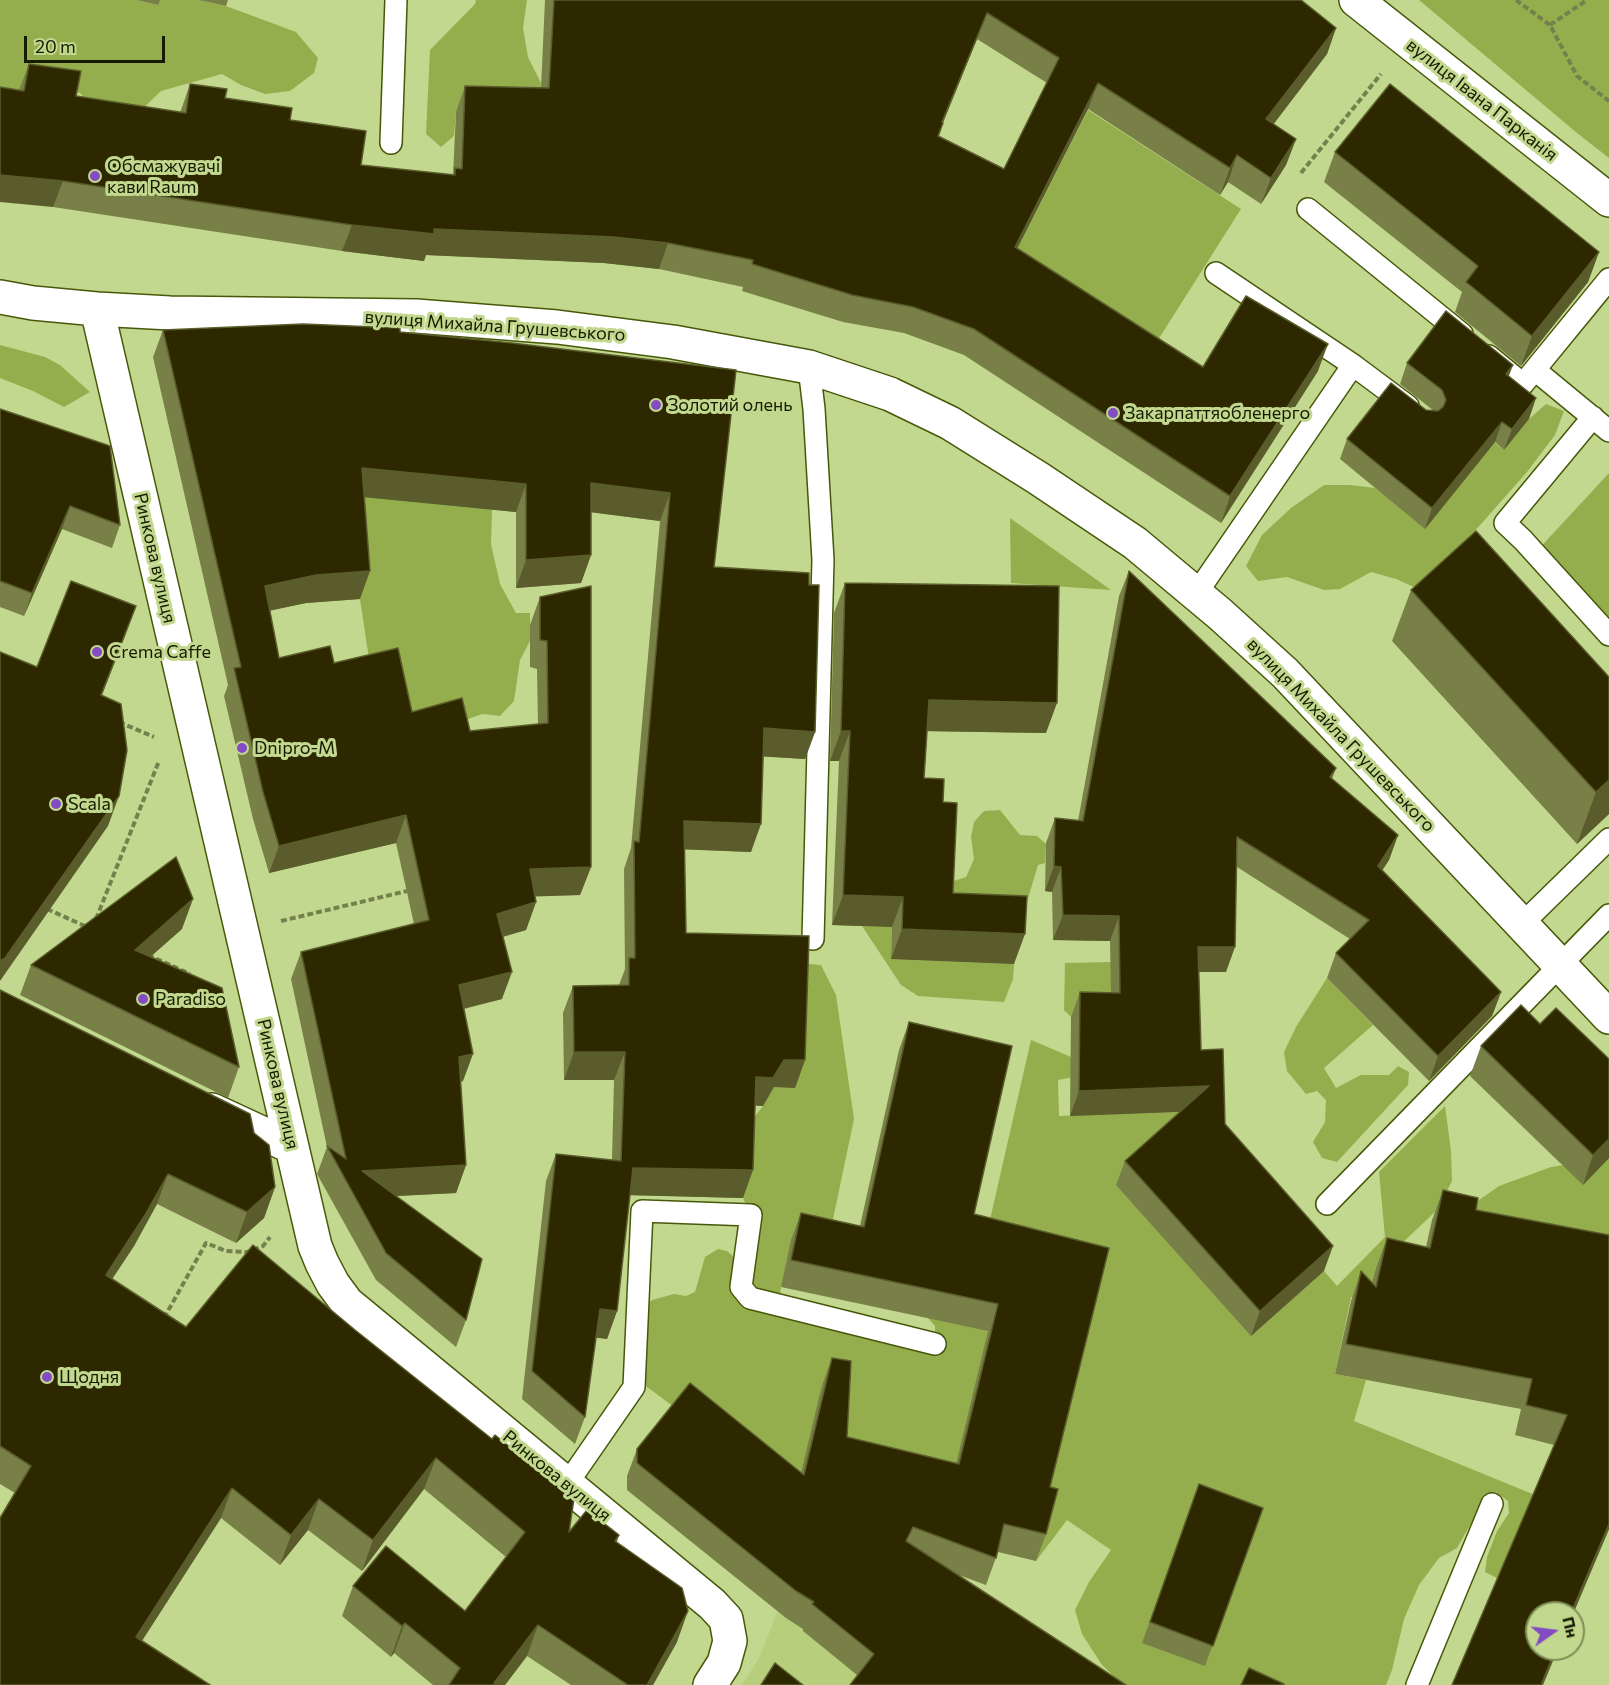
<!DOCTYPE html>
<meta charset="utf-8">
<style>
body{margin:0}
#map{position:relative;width:1609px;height:1685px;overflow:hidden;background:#c2d88e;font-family:Commissioner,sans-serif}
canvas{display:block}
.north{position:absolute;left:1525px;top:1601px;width:60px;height:60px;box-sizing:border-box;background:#c2d88e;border:2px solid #7d8d56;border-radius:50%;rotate:76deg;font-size:16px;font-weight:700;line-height:24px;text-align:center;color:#151c01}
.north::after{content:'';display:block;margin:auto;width:21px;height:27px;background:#834cc3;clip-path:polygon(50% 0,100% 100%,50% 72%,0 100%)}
.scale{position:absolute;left:24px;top:36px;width:141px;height:27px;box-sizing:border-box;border:3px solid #151c01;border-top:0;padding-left:8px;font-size:18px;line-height:21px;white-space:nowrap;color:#151c01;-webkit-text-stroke:4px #c2d88e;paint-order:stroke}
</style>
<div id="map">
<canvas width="1609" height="1685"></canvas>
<div class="north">Пн</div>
<div class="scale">20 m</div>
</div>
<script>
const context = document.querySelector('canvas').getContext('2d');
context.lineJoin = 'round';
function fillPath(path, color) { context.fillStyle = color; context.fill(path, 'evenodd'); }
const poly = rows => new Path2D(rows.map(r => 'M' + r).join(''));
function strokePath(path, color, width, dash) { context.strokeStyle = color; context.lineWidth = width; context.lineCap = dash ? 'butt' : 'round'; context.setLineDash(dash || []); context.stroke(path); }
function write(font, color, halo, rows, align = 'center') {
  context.font = font + ' Commissioner,sans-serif'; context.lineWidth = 6; context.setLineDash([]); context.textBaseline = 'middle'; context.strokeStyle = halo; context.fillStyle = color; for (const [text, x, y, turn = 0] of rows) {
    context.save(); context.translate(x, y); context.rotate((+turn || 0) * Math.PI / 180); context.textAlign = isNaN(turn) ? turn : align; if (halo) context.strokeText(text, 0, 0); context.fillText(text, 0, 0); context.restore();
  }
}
fillPath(poly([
 [795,1588,1042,1685,742,1685,759,1658,777,1613]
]), '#b7cf7d');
fillPath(poly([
 [0,0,136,0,158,5,159,0,198,0,226,6,296,32,318,58,314,73,290,91,265,94,241,85,222,74,161,91,136,115,103,117,80,93,37,81,15,118,0,115],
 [476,0,527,0,523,28,528,57,541,83,540,100,522,114,456,112,454,136,441,147,426,134,430,50,475,4],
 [1419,0,1609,0,1609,158,1577,133],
 [1088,110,1241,209,1144,362,1005,273],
 [0,345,45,357,60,365,90,392,64,407,33,391,0,378],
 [1546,404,1564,411,1555,435,1527,472,1443,567,1414,587,1396,579,1371,572,1340,589,1324,590,1287,577,1258,581,1246,566,1262,535,1291,508,1324,485,1350,485,1375,488,1425,528,1457,413,1504,450,1529,419],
 [494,445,491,544,500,584,516,613,530,613,530,641,520,660,514,701,500,716,482,714,452,725,402,728,372,679,360,599,350,474],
 [1609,473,1609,635,1535,553],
 [1010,518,1111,590,1011,583],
 [1000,810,1020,835,1037,836,1046,844,1045,863,1038,865,1026,905,931,922,951,882,966,877,974,859,971,837,974,822,984,811],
 [862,926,892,927,891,959,1014,964,1013,979,1004,1002,918,996,901,985],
 [1111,962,1111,989,1148,989,1071,1017,1064,1010,1065,963],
 [799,963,821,965,836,995,854,1119,827,1248,781,1287,779,1305,935,1344,935,1326,928,1318,943,1248,989,1224,1031,1040,1071,1057,1191,1055,1058,1080,1059,1116,1179,1112,1190,1120,1251,1336,1324,1271,1337,1286,1385,1237,1379,1172,1445,1106,1451,1151,1452,1181,1438,1209,1376,1268,1368,1300,1351,1297,1335,1374,1366,1380,1354,1421,1535,1495,1499,1579,1485,1572,1487,1557,1497,1531,1509,1513,1508,1501,1496,1492,1484,1494,1474,1518,1457,1548,1439,1558,1419,1585,1404,1619,1392,1670,1386,1685,1123,1685,1102,1665,1082,1634,1075,1610,1089,1582,1111,1550,1067,1520,1036,1561,807,1451,795,1497,635,1378,638,1312,652,1300,674,1294,686,1296,695,1292,705,1257,718,1249,727,1251,735,1258,751,1215,743,1198,745,1129,763,1106,774,1087,795,1088],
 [1327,978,1373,1025,1324,1068,1336,1088,1361,1075,1389,1075,1398,1066,1409,1072,1408,1085,1337,1162,1322,1158,1313,1142,1325,1122,1326,1100,1317,1091,1306,1094,1287,1071,1284,1052,1296,1027],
 [1609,1158,1609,1266,1468,1228,1479,1200,1499,1186,1551,1167]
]), '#95ae4d');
const lane = poly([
 [391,143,396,0],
 [1308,209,1462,334],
 [1489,356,1523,384,1609,279],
 [1353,365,1408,406],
 [809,367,814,409,823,560,813,939],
 [1535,370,1609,431],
 [1593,417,1505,523,1523,540,1609,635],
 [1196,594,1353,365,1216,273],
 [1522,924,1609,839],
 [1327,1204,1609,915],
 [567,1484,634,1387,642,1211,751,1215,741,1287,750,1298,935,1344],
 [1417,1685,1492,1504]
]);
const street = poly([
 [1356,0,1609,200],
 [0,297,33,303,97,309,170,313,416,316,557,327,673,342,809,367,890,394,950,423,1038,478,1135,543,1220,614,1285,673,1609,1017],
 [97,309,315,1246,322,1263,333,1284,347,1303,712,1604,726,1619,730,1641,724,1663,710,1685],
 [212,1110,292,1147]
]);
strokePath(lane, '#475809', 24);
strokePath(street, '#475809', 36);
strokePath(poly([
 [1516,0,1550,25,1577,76,1609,101],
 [1550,25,1587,0],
 [1301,173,1381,74],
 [119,722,154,737],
 [47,909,87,927],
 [96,919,159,761],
 [281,921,407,891],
 [148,955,190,974],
 [164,1318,206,1243,226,1251,247,1252,263,1246,270,1237]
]), '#73824d', 4, [6, 3]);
strokePath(lane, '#fff', 21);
strokePath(street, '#fff', 33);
fillPath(poly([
 [136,0,160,0,158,5],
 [198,0,228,0,226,6],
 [545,0,1301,0,1336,28,1327,54,1273,124,1296,139,1286,165,1261,204,1228,182,1220,195,1088,109,1017,248,1203,367,1318,371,1221,523,964,355,904,333,843,322,742,291,743,287,659,269,604,263,426,255,424,261,342,251,53,207,19,90,29,64,76,96,180,113,190,84,225,98,290,120,361,165,453,175,456,112,465,86,541,88],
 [977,39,1047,83,1004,169,939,137,943,123],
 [1335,152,1599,252,1588,282,1521,366,1455,312,1462,292,1324,182],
 [163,330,400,332,736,370,714,567,809,585,815,732,805,759,763,756,751,852,684,849,686,933,805,1060,795,1088,774,1087,763,1106,755,1105,743,1198,630,1195,617,1311,607,1339,596,1337,585,1417,575,1444,522,1399,546,1181,556,1154,612,1160,614,1080,564,1080,563,1013,573,986,619,985,625,969,624,869,631,848,660,521,591,512,591,555,581,583,516,588,516,512,364,497,360,599,306,603,270,610,279,658,334,663,412,712,470,731,538,724,537,669,530,667,530,625,540,597,591,867,580,895,535,896,536,902,526,930,503,937,502,999,464,1009,463,1081,460,1082,466,1165,456,1193,396,1196,466,1320,456,1347,376,1280,317,1174,327,1147,291,979,301,952,414,924,396,843,269,873,253,819,224,696,228,685,153,357],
 [1407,363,1509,376,1529,419,1504,450,1495,442,1425,529,1340,459,1347,439,1426,410,1434,411,1400,384],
 [0,409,120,525,112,548,62,529,24,616,0,607],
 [1129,571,1336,768,1332,779,1398,835,1389,860,1382,870,1501,992,1492,1016,1429,1081,1327,978,1336,953,1350,939,1237,867,1226,972,1199,972,1201,1050,1225,1124,1324,1271,1251,1336,1116,1185,1125,1161,1180,1112,1070,1116,1071,1017,1080,992,1111,993,1110,941,1053,940,1052,892,1045,891,1046,843,1055,818,1078,821,1119,596],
 [845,583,1046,733,927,731,924,778,943,802,953,893,1014,964,891,959,892,927,832,925,839,761,830,761,834,613],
 [1411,590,1609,677,1609,814,1577,844,1392,641],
 [182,929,150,957,239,1067,228,1098,20,995,31,965],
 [0,990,254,1133,275,1187,264,1218,236,1243,157,1204,134,1246,112,1279,186,1327,253,1245,569,1532,619,1535,617,1542,677,1642,653,1685,571,1685,527,1656,505,1685,433,1685,394,1653,391,1657,342,1616,353,1586,465,1611,506,1557,424,1489,362,1571,308,1530,280,1565,221,1518,142,1641,0,1685,15,1493,0,1484],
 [909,1022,974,1214,1050,1487,1046,1534,1036,1561,998,1552,986,1585,956,1574,857,1675,803,1631,803,1629,786,1618,627,1490,627,1476,637,1449,801,1473,822,1385,832,1358,847,1437,956,1464,988,1331,781,1287,791,1240,801,1213,860,1226,899,1050],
 [1481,1046,1609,1158,1583,1185,1470,1076],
 [1443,1190,1476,1210,1609,1235,1609,1529,1573,1614,1554,1445,1515,1435,1521,1409,1335,1374,1351,1301,1361,1271,1372,1283,1376,1268,1387,1238,1426,1247,1432,1220],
 [1199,1484,1263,1508,1205,1666,1142,1643]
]), '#788047');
fillPath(poly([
 [987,13,977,39,932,149,942,122],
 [1336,28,1327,54,1257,146,1266,119],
 [1098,83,1088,109,1005,273,1015,247],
 [1296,139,1286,165,1261,204,1271,178],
 [1237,155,1228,182,1220,195,1230,168],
 [0,175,63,181,53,207,0,202],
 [352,225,614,237,668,243,659,269,604,263,426,255,424,261,342,251],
 [1599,252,1588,282,1521,366,1532,336],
 [1328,344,1318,371,1221,523,1230,496],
 [1513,365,1505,386,1506,374],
 [1536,398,1529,419,1504,450,1512,429],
 [1502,422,1495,442,1425,529,1432,508],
 [362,468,526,484,516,512,352,496],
 [591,483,670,493,660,521,581,511],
 [70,506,62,529,24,616,32,593],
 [591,555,581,583,516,588,526,560],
 [370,571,360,599,306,603,255,614,265,586,316,575],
 [136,606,125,636,90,726,101,695],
 [929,700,1057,703,1046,733,918,731],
 [764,728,815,732,805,759,754,756],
 [841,731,850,731,839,761,830,761],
 [1609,780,1609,814,1577,844,1596,792],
 [119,796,108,826,0,981,0,961],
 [406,815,396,843,269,873,279,846],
 [684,821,761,824,751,852,674,849],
 [1398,835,1389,860,1369,891,1378,866],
 [1054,866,1061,867,1052,892,1045,891],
 [591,867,580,895,520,897,530,869],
 [843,895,903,897,892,927,832,925],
 [193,899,182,929,124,980,135,950],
 [536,902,526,930,487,941,497,914],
 [1063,915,1119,916,1110,941,1053,940],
 [902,929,1025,934,1014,964,891,959],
 [1198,947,1235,947,1226,972,1189,972],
 [512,972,502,999,449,1012,459,985],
 [1501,992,1492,1016,1429,1081,1438,1056],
 [574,1052,625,1052,614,1080,564,1080],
 [473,1054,463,1081,448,1084,459,1057],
 [784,1060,805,1060,795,1088,774,1087,763,1106,746,1105,756,1077],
 [1209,1086,1200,1111,1070,1116,1079,1091],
 [1609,1139,1609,1158,1583,1185,1593,1155],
 [466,1165,456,1193,356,1198,362,1171],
 [633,1168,753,1170,743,1198,623,1195],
 [168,1174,157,1204,134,1246,95,1305,106,1275],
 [275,1187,264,1218,236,1243,247,1212],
 [1333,1246,1324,1271,1251,1336,1260,1311],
 [600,1309,617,1311,607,1339,590,1337],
 [436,1458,424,1489,362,1571,373,1540],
 [232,1488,221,1518,125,1667,136,1637],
 [319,1499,308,1530,280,1565,291,1535],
 [1609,1524,1609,1529,1573,1614,1571,1613],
 [688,1611,677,1642,653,1685,647,1685],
 [405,1623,394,1653,391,1657,402,1626],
 [538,1625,527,1656,505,1685,493,1685],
 [1556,1649,1558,1649,1543,1685,1541,1685]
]), '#5a5d2b');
const building = poly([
 [554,0,1301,0,1336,28,1266,119,1296,139,1271,178,1237,155,1230,168,1098,83,1015,247,1203,367,1246,296,1328,344,1230,496,974,329,913,307,852,295,752,264,753,260,668,243,614,237,434,229,434,234,352,225,63,181,0,175,0,87,24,91,29,64,81,71,76,96,186,113,190,84,227,89,225,98,292,108,290,120,366,131,361,165,455,175,455,168,462,169,465,86,549,88,554,0],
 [987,13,1059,58,1004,169,938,136,943,123,942,122,987,13],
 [1390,84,1599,252,1532,336,1466,282,1478,266,1335,152,1390,84],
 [1446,311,1513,365,1506,374,1536,398,1512,429,1502,422,1432,508,1347,439,1391,383,1426,410,1438,411,1443,407,1446,400,1442,390,1407,363,1446,311],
 [303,324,400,328,400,332,512,343,736,370,714,567,809,573,809,585,819,585,815,732,764,728,761,824,684,821,686,933,809,936,805,1060,784,1060,773,1078,756,1077,753,1170,633,1168,617,1311,600,1309,585,1417,532,1371,556,1154,621,1161,625,1052,574,1052,573,986,629,985,629,958,635,958,634,841,639,842,670,493,591,483,591,555,526,560,526,484,362,468,370,571,316,575,265,586,279,658,330,646,334,663,398,648,412,712,462,698,470,731,548,723,547,641,540,640,540,597,591,586,591,867,530,869,536,902,497,914,512,972,459,985,473,1054,459,1057,466,1165,362,1171,482,1259,466,1320,386,1253,327,1146,346,1159,301,952,429,920,406,815,279,846,263,792,234,668,241,667,163,330,303,324],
 [0,409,110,446,120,525,70,506,32,593,0,581,0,409],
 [1476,531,1609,677,1609,780,1596,792,1411,590,1476,531],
 [1129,571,1336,768,1330,777,1398,835,1378,866,1501,992,1438,1056,1336,953,1369,920,1237,837,1235,947,1198,947,1201,1050,1223,1049,1225,1124,1333,1246,1260,1311,1125,1161,1209,1086,1079,1091,1080,992,1120,993,1119,916,1063,915,1061,867,1054,866,1055,818,1083,821,1129,571],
 [71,581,136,606,101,695,121,704,127,750,119,796,5,958,0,961,0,652,37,667,71,581],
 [845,583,1059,586,1057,703,929,700,924,778,944,779,943,802,957,803,953,893,1027,896,1025,934,902,929,903,897,843,895,850,731,841,731,845,583],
 [176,857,193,899,135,950,222,988,239,1067,31,965,176,857],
 [0,990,250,1114,254,1133,269,1145,275,1187,247,1212,168,1174,145,1215,106,1275,186,1327,253,1245,355,1330,492,1439,495,1435,574,1499,569,1532,587,1510,619,1535,615,1541,682,1588,688,1611,647,1685,628,1685,538,1625,494,1683,497,1685,449,1685,460,1668,405,1623,402,1626,353,1586,386,1546,465,1611,525,1532,436,1458,373,1540,319,1499,291,1535,232,1488,136,1637,210,1685,0,1685,0,1518,31,1466,0,1446,0,990],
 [1521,1005,1540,1024,1556,1008,1609,1059,1609,1139,1593,1155,1481,1046,1521,1005],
 [909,1022,1012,1046,974,1214,1109,1248,1050,1487,1058,1489,1046,1534,1004,1524,996,1558,913,1527,906,1541,1126,1685,850,1685,874,1654,812,1604,814,1602,796,1591,637,1463,637,1449,690,1383,804,1475,832,1358,851,1361,847,1437,959,1464,998,1304,791,1260,801,1213,864,1227,909,1022],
 [1443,1190,1478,1198,1476,1210,1609,1235,1609,1524,1571,1613,1537,1613,1537,1649,1556,1649,1541,1685,1452,1685,1567,1415,1526,1405,1532,1379,1346,1344,1361,1271,1376,1287,1387,1238,1430,1248,1443,1190],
 [1199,1484,1263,1508,1213,1646,1150,1622,1199,1484],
 [775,1663,803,1685,761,1685,775,1663],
 [1249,1668,1284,1684,1284,1685,1241,1685,1249,1668]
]);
fillPath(building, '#2d2800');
strokePath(building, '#5a5d2b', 1.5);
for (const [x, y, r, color] of [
 [95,176,6,"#834cc3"],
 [656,405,6,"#834cc3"],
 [1113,413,6,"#834cc3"],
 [97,652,6,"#834cc3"],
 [242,748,6,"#834cc3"],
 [56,804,6,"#834cc3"],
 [143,999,6,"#834cc3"],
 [47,1377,6,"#834cc3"]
]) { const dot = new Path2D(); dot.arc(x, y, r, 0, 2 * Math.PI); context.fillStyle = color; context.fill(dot); strokePath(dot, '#c2d88e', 2); }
write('18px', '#151c01', '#c2d88e', [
 ["вулиця Івана Парканія",1482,100,38],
 ["вулиця Михайла Грушевського",495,326,4],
 ["Ринкова вулиця",155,558,77],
 ["вулиця Михайла Грушевського",1341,735,46],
 ["Ринкова вулиця",278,1084,77],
 ["Ринкова вулиця",557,1476,39]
]);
write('18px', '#151c01', '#c2d88e', [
 ["Обсмажувачі",107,166],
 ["кави Raum",107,187],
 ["Золотий олень",668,405],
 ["Закарпаттяобленерго",1125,413],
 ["Crema Caffe",109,652],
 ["Dnipro-M",254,748],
 ["Scala",68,804],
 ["Paradiso",155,999],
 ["Щодня",59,1377]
], 'left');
</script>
